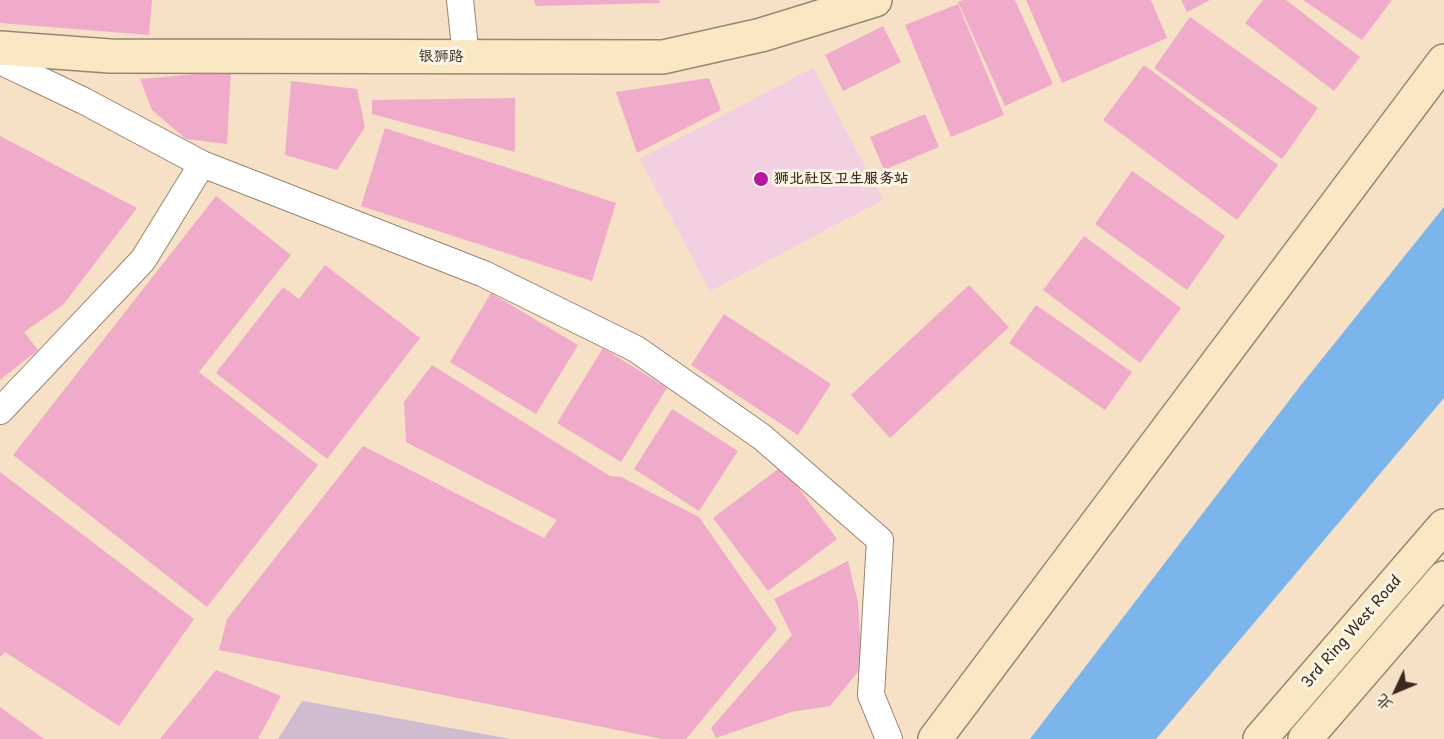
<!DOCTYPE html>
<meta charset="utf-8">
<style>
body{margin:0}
#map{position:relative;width:1444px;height:739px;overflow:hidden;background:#f6e0c6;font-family:"Playpen Sans","LXGW WenKai TC",sans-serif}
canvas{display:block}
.north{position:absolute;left:1366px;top:661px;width:60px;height:60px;-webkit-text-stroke:4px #fcf5e5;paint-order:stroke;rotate:226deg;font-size:16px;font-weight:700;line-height:24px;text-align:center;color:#3b2a1e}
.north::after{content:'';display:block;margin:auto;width:21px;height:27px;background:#3b2a1e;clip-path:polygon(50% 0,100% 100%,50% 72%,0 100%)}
</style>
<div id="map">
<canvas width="1444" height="739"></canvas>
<div class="north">北</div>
</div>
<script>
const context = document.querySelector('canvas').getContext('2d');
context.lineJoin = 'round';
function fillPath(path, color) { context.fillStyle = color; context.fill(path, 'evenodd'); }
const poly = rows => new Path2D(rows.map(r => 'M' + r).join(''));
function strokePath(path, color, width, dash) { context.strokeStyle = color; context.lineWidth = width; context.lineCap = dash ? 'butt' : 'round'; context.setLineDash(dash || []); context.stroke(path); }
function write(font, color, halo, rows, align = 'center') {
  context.font = font + ' "Playpen Sans","LXGW WenKai TC",sans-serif'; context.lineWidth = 6; context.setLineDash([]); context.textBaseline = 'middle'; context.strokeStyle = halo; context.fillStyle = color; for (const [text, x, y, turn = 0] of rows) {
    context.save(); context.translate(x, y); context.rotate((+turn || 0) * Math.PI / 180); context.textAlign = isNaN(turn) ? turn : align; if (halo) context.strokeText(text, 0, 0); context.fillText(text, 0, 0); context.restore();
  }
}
fillPath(poly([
 [813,68,883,200,710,291,640,159]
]), '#f2cfe1');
fillPath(poly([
 [302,701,303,701,511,739,278,739]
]), '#cfbdcf');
fillPath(poly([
 [1444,207,1444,398,1156,739,1030,739,1301,385]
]), '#7cb4ec');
fillPath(poly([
 [0,0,152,0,149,35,0,23],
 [534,0,659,0,660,3,536,6],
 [963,0,1015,0,1053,84,1005,106,958,2],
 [1026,0,1151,0,1167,38,1062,83],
 [1181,0,1210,0,1187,12],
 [1263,0,1286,0,1360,57,1334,91,1245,23],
 [1303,0,1392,0,1362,40],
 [958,4,1004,115,951,137,905,25],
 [1190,17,1318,108,1282,159,1154,68],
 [883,26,901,62,843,91,825,55],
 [1144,65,1278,165,1237,220,1103,120],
 [231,71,227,144,186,139,152,110,140,79],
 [709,78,721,110,637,153,616,92],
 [291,81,357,89,365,127,337,170,285,155],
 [515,98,515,152,372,114,372,100],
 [925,114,939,147,884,170,870,137],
 [385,128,616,203,592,281,361,206],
 [0,136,137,208,63,305,24,332,38,350,0,380],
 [1132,171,1225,236,1187,290,1095,224],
 [216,196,291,255,199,372,318,465,207,607,13,455],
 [1084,236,1181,308,1140,363,1043,290],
 [325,265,420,338,327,459,216,373,283,287,299,299],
 [969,285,1009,327,890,438,851,395],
 [491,293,578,345,536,414,450,362],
 [1036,305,1132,372,1105,410,1009,343],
 [724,314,831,384,798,435,691,365],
 [603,348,667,388,621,462,557,423],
 [432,365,610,476,621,477,699,517,777,629,686,739,662,739,219,650,227,619,363,446,544,538,557,520,406,442,404,402],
 [672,409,738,451,699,511,634,469],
 [782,466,837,539,768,591,713,518],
 [0,472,194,619,119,726,5,652,0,657],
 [848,561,858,603,862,667,830,706,791,712,716,738,711,728,792,635,774,599],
 [216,670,281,696,258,739,160,739],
 [0,707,44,739,0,739]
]), '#f0abcb');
const minor = poly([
 [460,0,466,57],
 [0,61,84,101,202,164,484,274,636,349,762,437,880,540,871,695,889,739],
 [0,411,143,260,202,164]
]);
const secondary = poly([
 [0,48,110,56,663,57,761,35,875,0],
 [935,739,1444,61],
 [1260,739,1444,526],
 [1305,739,1444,578]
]);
strokePath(minor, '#988572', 28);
strokePath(secondary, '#988572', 36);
strokePath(minor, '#fff', 26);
strokePath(secondary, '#fae7c3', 33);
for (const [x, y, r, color] of [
 [761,179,8,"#b5179e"]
]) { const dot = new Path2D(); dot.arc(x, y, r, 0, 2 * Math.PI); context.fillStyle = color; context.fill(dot); strokePath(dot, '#fcf5e5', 2); }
write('15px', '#3b2a1e', '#fcf5e5', [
 ["银狮路",441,57],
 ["3rd Ring West Road",1352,632,-49]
]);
write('bold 15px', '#3b2a1e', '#fcf5e5', [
 ["狮北社区卫生服务站",774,179]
], 'left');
</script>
